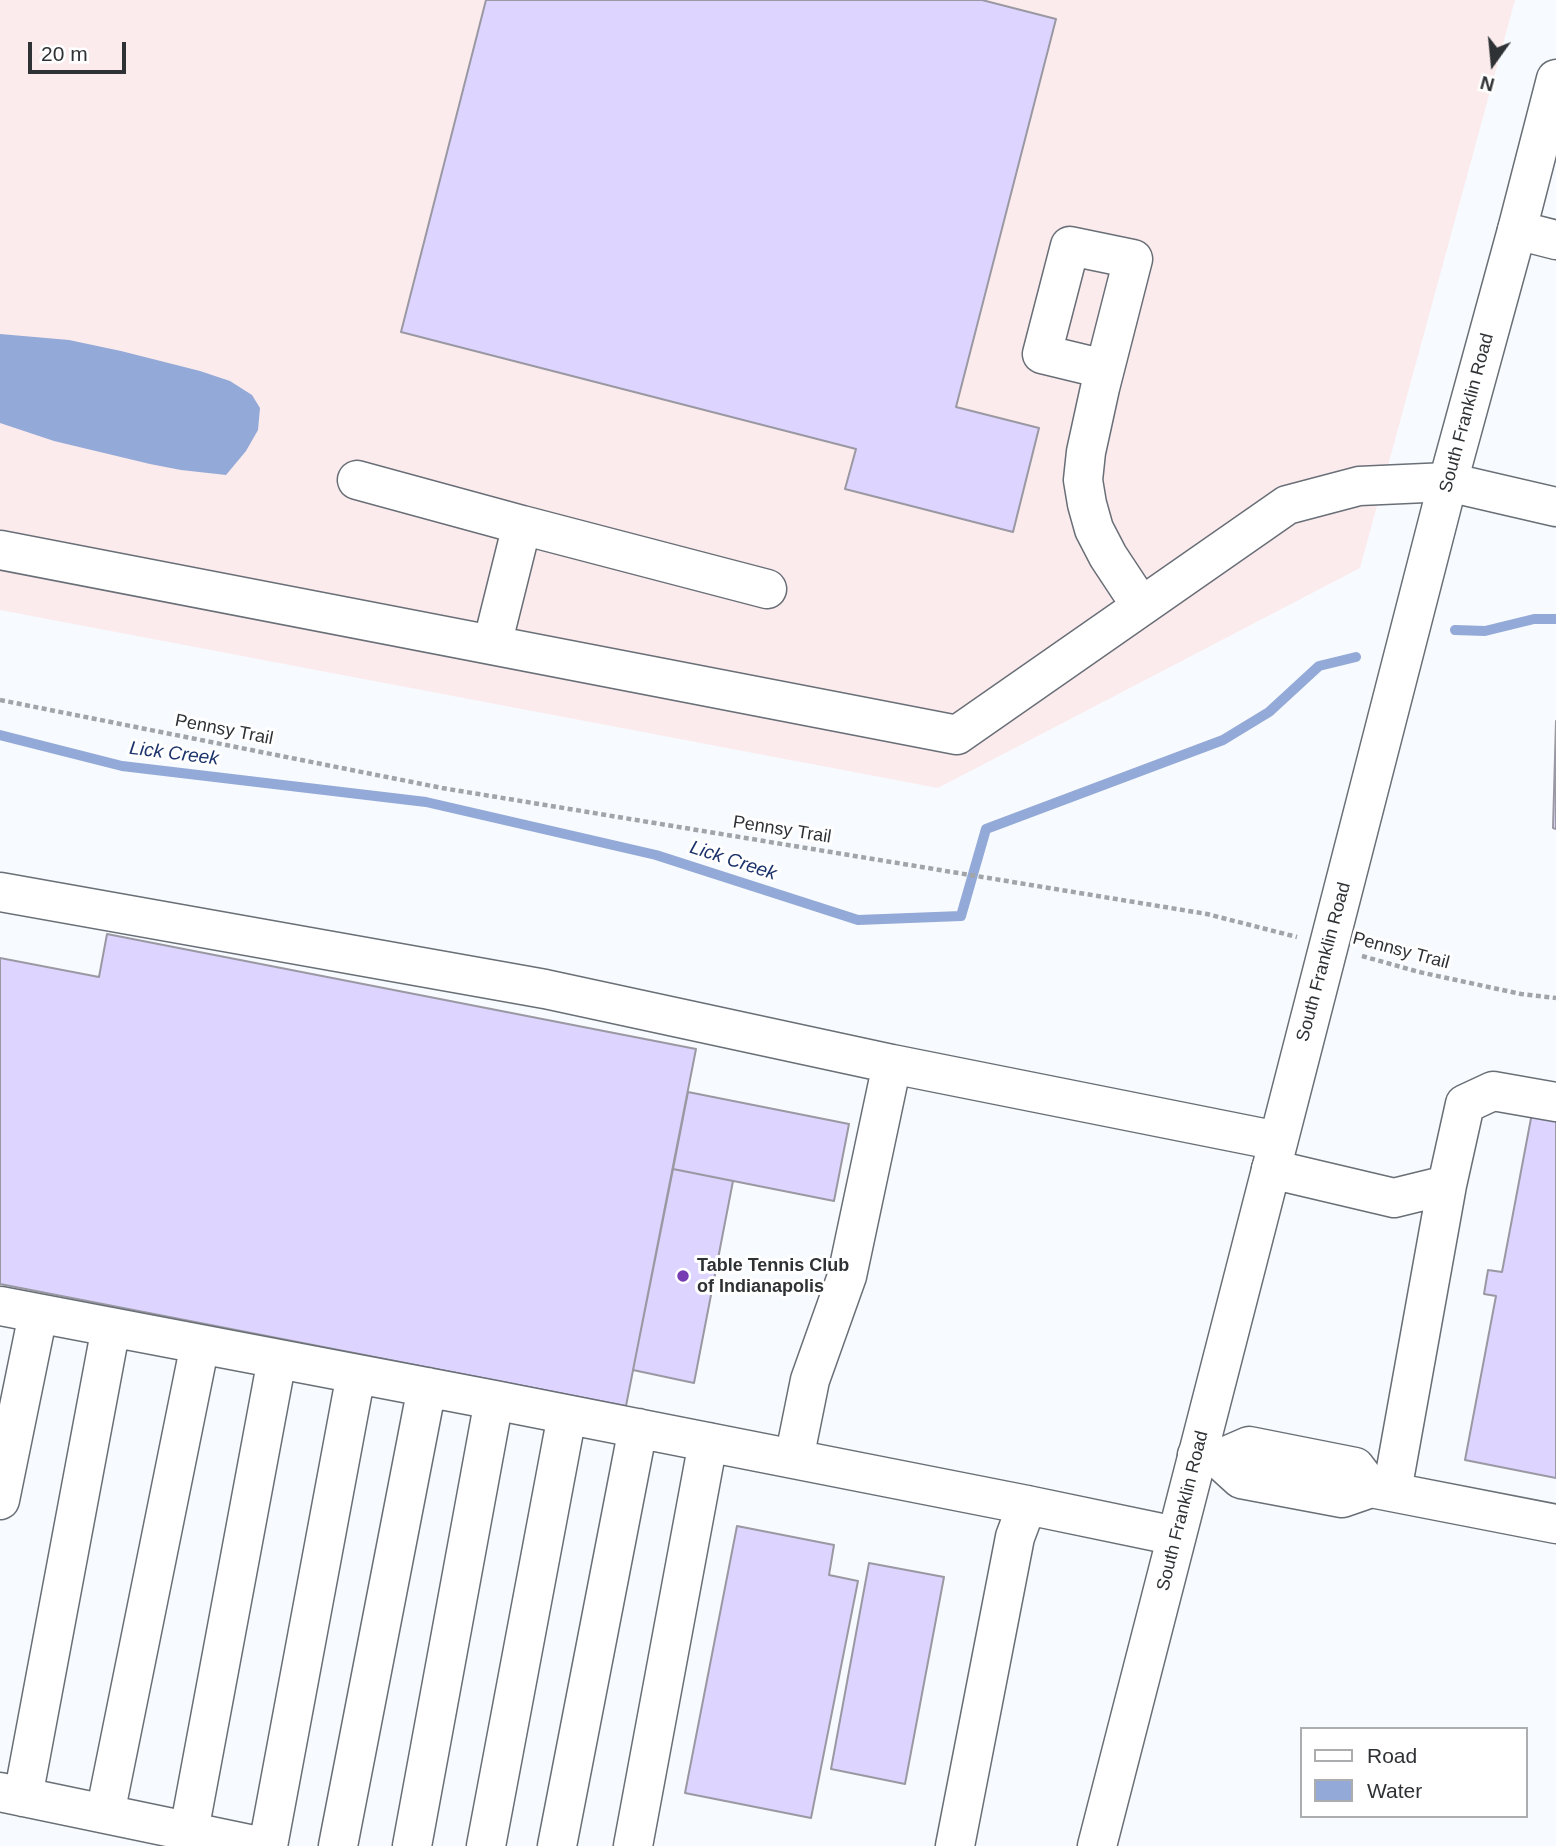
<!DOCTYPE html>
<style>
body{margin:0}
#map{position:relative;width:1556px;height:1846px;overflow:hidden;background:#f7fafe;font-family:Arial,sans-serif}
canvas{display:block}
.legend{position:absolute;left:1300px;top:1727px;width:228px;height:91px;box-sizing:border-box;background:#fff;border:2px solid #acadae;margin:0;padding:9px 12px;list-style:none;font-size:21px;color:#2f3235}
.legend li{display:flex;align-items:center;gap:14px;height:35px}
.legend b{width:35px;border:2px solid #acadae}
.north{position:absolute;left:1458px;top:28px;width:70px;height:70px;-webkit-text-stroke:5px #fff;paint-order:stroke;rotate:195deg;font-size:19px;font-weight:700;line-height:28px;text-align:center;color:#2f3235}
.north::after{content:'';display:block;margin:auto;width:24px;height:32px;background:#2f3235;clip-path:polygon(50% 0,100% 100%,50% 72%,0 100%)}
.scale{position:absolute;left:28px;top:42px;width:98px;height:32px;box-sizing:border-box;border:4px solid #2f3235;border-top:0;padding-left:9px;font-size:21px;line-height:24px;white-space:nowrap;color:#2f3235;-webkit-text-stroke:5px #fff;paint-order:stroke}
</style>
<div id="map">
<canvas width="1556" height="1846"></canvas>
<ul class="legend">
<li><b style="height:9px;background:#fff"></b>Road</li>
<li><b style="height:19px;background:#93a9d7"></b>Water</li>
</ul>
<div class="north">N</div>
<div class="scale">20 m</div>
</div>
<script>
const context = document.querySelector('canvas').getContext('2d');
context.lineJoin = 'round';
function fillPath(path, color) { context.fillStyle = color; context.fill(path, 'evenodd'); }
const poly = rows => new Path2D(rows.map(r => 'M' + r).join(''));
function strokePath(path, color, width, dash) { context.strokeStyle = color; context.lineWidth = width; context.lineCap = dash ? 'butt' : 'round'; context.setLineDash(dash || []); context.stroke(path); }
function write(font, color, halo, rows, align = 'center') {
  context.font = font + ' Arial,sans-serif'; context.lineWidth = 6; context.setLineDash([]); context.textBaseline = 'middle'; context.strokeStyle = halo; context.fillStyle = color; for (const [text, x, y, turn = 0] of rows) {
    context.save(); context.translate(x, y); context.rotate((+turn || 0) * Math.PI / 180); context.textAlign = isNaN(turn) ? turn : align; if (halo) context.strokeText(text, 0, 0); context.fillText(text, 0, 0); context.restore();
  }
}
fillPath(poly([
 [0,0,1515,0,1360,568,938,788,0,610]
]), '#fcebec');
fillPath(poly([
 [0,334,69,340,121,351,200,371,230,381,252,395,260,408,258,430,246,451,226,475,181,470,150,464,54,441,0,423]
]), '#93a9d7');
strokePath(poly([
 [1455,630,1485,631,1534,619,1556,619],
 [0,735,122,766,426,802,656,855,858,920,961,916,986,829,1223,740,1269,712,1319,666,1356,657]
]), '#93a9d7', 10);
const building = poly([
 [486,0,982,0,1056,19,956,407,1039,428,1013,532,845,489,856,449,401,332,486,0],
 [1556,721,1556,829,1553,828,1556,721],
 [107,934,696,1049,626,1406,0,1284,0,958,99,977,107,934],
 [688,1092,849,1124,834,1201,673,1169,688,1092],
 [1532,1113,1556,1117,1556,1478,1465,1460,1496,1296,1484,1294,1488,1270,1502,1272,1532,1113],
 [673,1169,733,1181,694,1383,633,1370,673,1169],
 [737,1526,834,1545,829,1575,858,1581,811,1818,685,1793,737,1526],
 [869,1563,944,1577,905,1784,831,1769,869,1563]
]);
fillPath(building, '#ddd5ff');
strokePath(building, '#9a98a2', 2);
const minor = poly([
 [1517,230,1556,240],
 [1104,369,1042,354,1070,246,1133,259,1100,388,1086,452,1083,480,1087,504,1094,529,1108,556,1141,606],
 [357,480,522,525],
 [0,550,957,735,1287,505,1359,486,1448,482,1556,507],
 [492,645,522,525,767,589],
 [0,892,545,989,892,1064],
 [1271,1169,1394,1198,1447,1185,1465,1104,1493,1091,1556,1102],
 [0,1306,494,1400,1027,1505,1176,1536],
 [1197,1455,1219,1459,1241,1479,1342,1498,1371,1488,1556,1524],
 [794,1459,810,1380,847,1276,892,1064,1278,1141],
 [1219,1459,1249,1446,1355,1467,1371,1488],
 [1392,1491,1447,1185],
 [0,1500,38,1314],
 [0,1792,259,1846],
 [23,1797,111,1327],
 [105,1814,200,1344],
 [189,1831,277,1359],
 [268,1846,356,1374],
 [338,1846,427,1387],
 [412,1846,494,1400],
 [486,1846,567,1415],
 [557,1846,638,1428],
 [633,1846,708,1442],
 [955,1846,1015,1537,1027,1505]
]);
const major = poly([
 [1097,1846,1448,482,1517,230,1556,79]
]);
strokePath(minor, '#696f77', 41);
strokePath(major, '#696f77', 41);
strokePath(poly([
 [0,700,442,788,1207,914,1297,937],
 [1362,956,1419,972,1521,994,1556,998]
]), '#a2a5a8', 4.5, [5, 3.5]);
strokePath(minor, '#fff', 38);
strokePath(major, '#fff', 38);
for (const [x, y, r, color] of [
 [683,1276,7,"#773cb3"]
]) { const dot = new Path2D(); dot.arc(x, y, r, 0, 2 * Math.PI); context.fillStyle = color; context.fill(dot); strokePath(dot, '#fff', 2.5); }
write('18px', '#2f3235', '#fff', [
 ["South Franklin Road",1467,413,-75],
 ["Pennsy Trail",224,730,11],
 ["Pennsy Trail",782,830,9],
 ["Pennsy Trail",1401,951,15],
 ["South Franklin Road",1324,962,-75],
 ["South Franklin Road",1183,1511,-76]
]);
write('bold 18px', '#2f3235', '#fff', [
 ["Table Tennis Club",697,1266],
 ["of Indianapolis",697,1287]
], 'left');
write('italic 19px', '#1c336b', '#fff', [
 ["Lick Creek",174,754,7],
 ["Lick Creek",733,861,18]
]);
</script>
